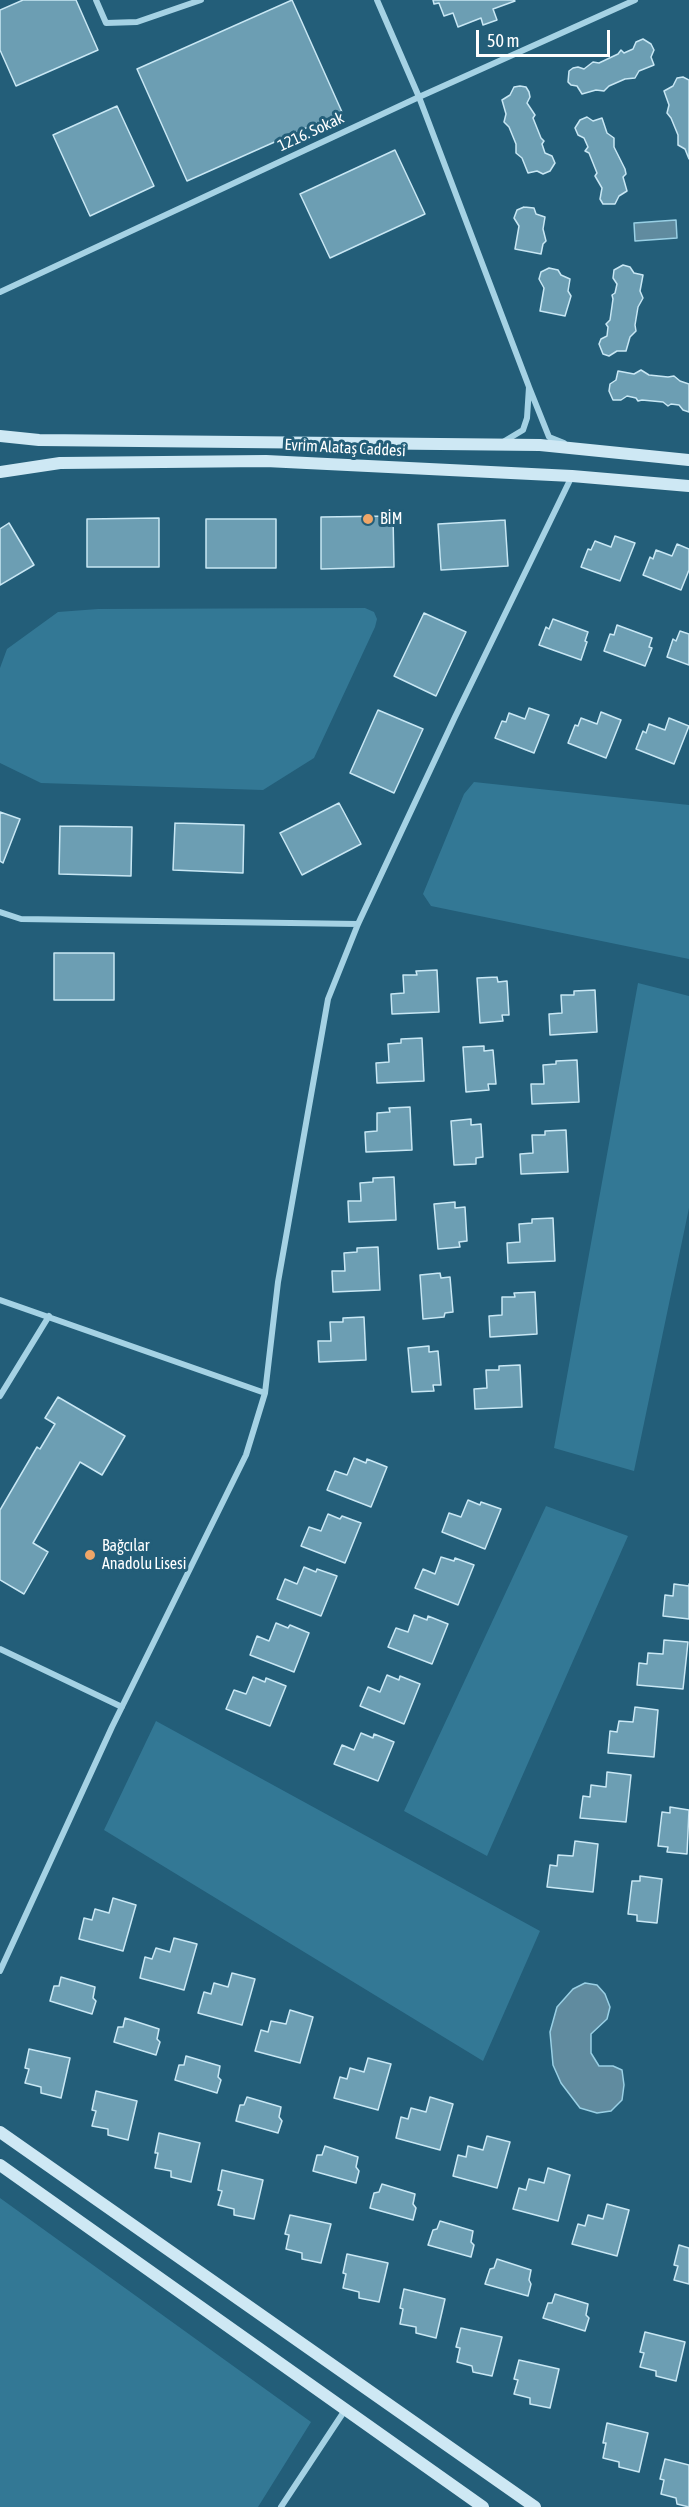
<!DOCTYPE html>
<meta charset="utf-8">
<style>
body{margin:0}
#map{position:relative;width:689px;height:2507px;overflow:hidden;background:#235e79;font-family:"Asap Condensed",sans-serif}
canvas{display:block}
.scale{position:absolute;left:476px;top:30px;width:134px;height:27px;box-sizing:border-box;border:3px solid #fff;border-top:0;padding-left:8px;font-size:18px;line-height:21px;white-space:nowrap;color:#fff;-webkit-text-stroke:4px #235e79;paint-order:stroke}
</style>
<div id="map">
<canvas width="689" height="2507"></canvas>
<div class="scale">50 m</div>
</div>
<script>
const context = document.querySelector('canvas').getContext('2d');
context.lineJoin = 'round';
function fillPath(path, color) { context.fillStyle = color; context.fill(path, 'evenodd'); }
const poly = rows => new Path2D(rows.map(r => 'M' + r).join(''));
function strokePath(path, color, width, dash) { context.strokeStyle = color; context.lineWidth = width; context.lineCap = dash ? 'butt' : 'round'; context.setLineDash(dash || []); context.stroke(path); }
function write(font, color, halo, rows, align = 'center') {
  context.font = font + ' "Asap Condensed",sans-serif'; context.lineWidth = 6; context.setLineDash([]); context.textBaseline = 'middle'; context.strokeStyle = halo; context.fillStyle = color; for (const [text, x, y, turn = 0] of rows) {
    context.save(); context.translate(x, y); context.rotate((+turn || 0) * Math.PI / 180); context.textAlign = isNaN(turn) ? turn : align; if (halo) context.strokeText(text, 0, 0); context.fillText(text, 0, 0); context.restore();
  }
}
fillPath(poly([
 [365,608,374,612,377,619,375,627,314,758,263,790,41,783,0,763,0,668,7,649,58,612,98,609],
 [474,782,689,805,689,959,431,906,423,894,464,794],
 [638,983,689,996,689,1208,634,1471,554,1448],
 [546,1506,628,1536,487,1856,404,1811],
 [156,1721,540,1931,483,2061,104,1830],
 [0,2198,311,2422,258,2507,0,2507]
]), '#337895');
const water = poly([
 [676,220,677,238,635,241,634,223,676,220],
 [585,1983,597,1985,605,1994,610,2007,607,2019,591,2034,591,2053,599,2066,613,2066,622,2070,624,2085,622,2100,611,2111,597,2113,580,2108,561,2083,553,2065,550,2032,557,2007,573,1989,585,1983]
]);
fillPath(water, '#608b9f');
strokePath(water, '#99d0e5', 1.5);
const building = poly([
 [23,0,76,0,98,50,16,86,0,50,0,10,23,0],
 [292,0,342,112,187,181,137,69,292,0],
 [433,0,514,0,515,1,493,9,497,20,483,25,481,18,458,27,453,13,444,16,439,3,434,4,433,0],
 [643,39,651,44,654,50,651,57,654,65,639,71,635,78,625,79,609,86,604,91,596,90,582,94,577,86,571,85,568,82,569,71,573,68,578,67,584,69,593,62,599,63,618,54,621,50,624,53,633,49,636,42,643,39],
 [683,77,689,80,689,159,685,149,678,145,678,135,671,118,667,113,669,105,664,91,673,86,677,78,683,77],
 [520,86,526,87,529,92,530,97,527,103,535,115,533,118,541,138,544,141,542,144,545,153,552,156,555,163,550,171,543,174,537,171,528,173,522,158,516,153,516,144,509,127,504,122,506,114,502,100,510,95,514,87,520,86],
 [117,106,154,186,90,216,53,135,117,106],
 [587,117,593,121,602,118,607,133,614,138,614,147,625,169,626,174,623,177,627,191,619,196,615,204,603,204,600,199,602,188,595,176,597,173,589,153,585,151,588,147,584,138,578,135,575,128,580,120,587,117],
 [395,150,425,214,330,258,300,194,395,150],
 [524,207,534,208,536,214,545,217,543,229,546,241,543,244,541,254,515,249,519,226,514,218,517,210,524,207],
 [623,265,630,267,634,273,643,275,640,291,643,298,638,307,635,325,636,331,630,337,626,351,617,351,609,356,603,354,599,344,601,339,607,336,608,327,606,324,610,320,613,299,612,295,615,293,617,284,613,278,614,270,623,265],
 [549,268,558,270,561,275,570,279,568,291,571,296,565,316,540,311,544,288,539,279,541,272,549,268],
 [641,370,649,375,668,377,674,376,680,381,689,384,689,412,683,410,679,405,671,404,668,406,663,402,642,400,638,401,636,398,627,396,621,400,613,400,609,391,610,384,616,380,618,371,634,374,641,370],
 [393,516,394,567,321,569,321,517,393,516],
 [159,518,159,567,87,567,87,519,159,518],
 [206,519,276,519,276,568,206,568,206,519],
 [505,520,508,566,441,570,438,524,505,520],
 [9,523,34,565,0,585,0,529,9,523],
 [615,536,635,543,620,581,581,567,588,549,591,550,595,541,611,547,615,536],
 [677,544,689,549,689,570,681,590,643,575,650,557,653,559,656,550,672,556,677,544],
 [424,613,466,632,436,696,394,676,424,613],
 [553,619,588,632,585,641,587,642,581,660,539,645,546,627,549,629,553,619],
 [617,625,652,638,649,647,652,648,645,666,604,651,610,634,614,635,617,625],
 [680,631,689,634,689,665,667,657,673,639,676,641,680,631],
 [529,708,549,715,534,753,495,738,502,721,506,722,509,713,525,719,529,708],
 [378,710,423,729,394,793,350,773,378,710],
 [601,712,621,720,606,758,568,743,575,725,578,726,581,718,597,724,601,712],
 [669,718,689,726,674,764,636,749,643,731,646,733,649,724,665,730,669,718],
 [339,803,361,844,302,875,280,833,339,803],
 [0,812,20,819,3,863,0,861,0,812],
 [175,823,244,825,243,873,173,870,175,823],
 [60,826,132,827,131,876,59,874,60,826],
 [54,953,114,953,114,1000,54,1000,54,953],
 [437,970,439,1012,392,1014,391,994,404,993,403,975,417,975,416,971,437,970],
 [497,977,498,982,507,981,509,1015,502,1015,503,1021,480,1023,477,978,497,977],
 [595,990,597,1032,550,1035,549,1014,562,1013,561,995,574,995,574,991,595,990],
 [422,1038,424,1081,377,1083,376,1063,389,1062,388,1044,401,1043,401,1039,422,1038],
 [484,1046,484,1051,493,1050,496,1084,488,1084,489,1090,466,1092,463,1047,484,1046],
 [577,1060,579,1102,532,1104,531,1084,544,1084,543,1065,556,1064,556,1061,577,1060],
 [410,1107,412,1150,366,1152,365,1132,377,1131,377,1113,390,1112,389,1108,410,1107],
 [471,1119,471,1125,481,1124,483,1157,476,1158,476,1164,454,1165,451,1121,471,1119],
 [566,1130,568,1172,521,1174,520,1154,533,1153,532,1135,545,1135,545,1131,566,1130],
 [394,1177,396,1220,349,1222,348,1201,361,1201,360,1183,373,1182,373,1178,394,1177],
 [455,1202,455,1208,465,1207,467,1241,459,1242,460,1247,438,1249,434,1204,455,1202],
 [553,1218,555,1261,508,1263,507,1243,520,1242,519,1224,532,1223,532,1219,553,1218],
 [378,1247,380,1290,333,1292,332,1271,345,1271,344,1253,357,1252,357,1248,378,1247],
 [440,1273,441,1278,450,1277,453,1312,445,1313,444,1317,423,1319,420,1275,440,1273],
 [535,1292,537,1334,490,1337,489,1316,502,1315,502,1297,515,1297,514,1293,535,1292],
 [364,1317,366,1360,319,1362,318,1341,331,1341,330,1322,343,1322,343,1318,364,1317],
 [429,1346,429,1352,438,1351,441,1385,433,1385,434,1391,412,1392,408,1348,429,1346],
 [520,1365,522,1407,475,1409,474,1389,487,1388,486,1370,499,1370,499,1366,520,1365],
 [58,1397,125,1436,102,1475,80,1462,33,1543,48,1552,24,1594,0,1580,0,1510,37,1447,40,1449,55,1424,45,1418,58,1397],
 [354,1458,366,1463,367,1459,387,1467,371,1507,327,1490,335,1471,347,1475,354,1458],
 [468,1500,480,1505,481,1502,501,1509,485,1549,442,1532,449,1513,461,1517,468,1500],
 [328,1514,340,1519,342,1516,361,1523,345,1563,301,1546,309,1527,321,1531,328,1514],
 [441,1557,454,1561,455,1558,474,1565,458,1605,415,1588,423,1569,435,1574,441,1557],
 [304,1567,316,1572,317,1569,337,1576,321,1616,277,1599,285,1579,297,1584,304,1567],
 [674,1584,689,1586,689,1584,689,1619,663,1616,665,1595,673,1596,674,1584],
 [414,1615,427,1620,428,1616,448,1624,432,1664,388,1647,396,1628,408,1632,414,1615],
 [276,1623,288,1628,290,1625,309,1633,294,1672,250,1655,257,1636,269,1641,276,1623],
 [664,1640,688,1642,683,1689,637,1685,639,1663,647,1664,648,1653,663,1654,664,1640],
 [387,1675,399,1680,400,1676,420,1684,404,1724,360,1706,368,1687,380,1692,387,1675],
 [253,1677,265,1682,266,1678,286,1686,270,1726,226,1709,234,1690,246,1694,253,1677],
 [635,1707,658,1710,654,1757,608,1753,610,1731,617,1732,619,1721,633,1722,635,1707],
 [361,1733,373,1738,374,1734,394,1742,378,1781,334,1764,342,1745,354,1750,361,1733],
 [607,1772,631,1775,626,1822,580,1818,583,1796,590,1797,591,1785,606,1787,607,1772],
 [670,1807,689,1810,687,1854,667,1852,668,1847,658,1846,662,1812,670,1813,670,1807],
 [575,1841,598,1844,593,1892,547,1887,550,1865,557,1866,558,1855,573,1856,575,1841],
 [640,1876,662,1879,657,1923,637,1921,637,1915,628,1914,632,1881,640,1881,640,1876],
 [113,1898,136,1905,123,1951,79,1939,84,1918,92,1920,95,1909,109,1913,113,1898],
 [174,1938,197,1944,184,1990,140,1978,145,1957,152,1959,156,1948,170,1952,174,1938],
 [232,1973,255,1979,242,2025,198,2013,204,1992,211,1994,214,1983,228,1987,232,1973],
 [61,1977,95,1987,93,1998,96,2001,92,2014,50,2001,54,1986,59,1986,61,1977],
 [290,2010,313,2017,300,2063,255,2051,261,2030,268,2032,271,2021,286,2024,290,2010],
 [125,2018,159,2029,157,2039,160,2042,156,2055,114,2042,118,2027,123,2027,125,2018],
 [29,2049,70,2058,61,2098,41,2093,41,2087,25,2083,29,2069,25,2068,29,2049],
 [186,2056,220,2066,218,2077,221,2080,217,2093,175,2080,179,2065,184,2065,186,2056],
 [368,2058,391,2064,378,2110,334,2098,340,2077,347,2079,350,2068,364,2072,368,2058],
 [96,2091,137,2101,128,2140,108,2135,108,2129,92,2126,96,2111,92,2110,96,2091],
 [247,2097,281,2107,279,2117,282,2121,278,2133,236,2121,240,2105,244,2105,247,2097],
 [430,2097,453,2104,440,2150,396,2138,401,2117,408,2119,411,2108,426,2112,430,2097],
 [159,2133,200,2143,191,2182,171,2177,171,2171,155,2168,158,2153,155,2153,159,2133],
 [487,2136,510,2142,497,2188,453,2176,458,2155,466,2157,468,2146,483,2150,487,2136],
 [325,2146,358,2157,356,2167,359,2171,356,2183,313,2171,317,2155,322,2155,325,2146],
 [548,2168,570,2175,558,2221,513,2209,519,2188,526,2190,529,2179,544,2183,548,2168],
 [222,2170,263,2180,254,2219,234,2215,234,2209,218,2205,222,2191,218,2190,222,2170],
 [382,2184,415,2194,413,2204,416,2208,413,2220,370,2208,374,2193,379,2192,382,2184],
 [607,2204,629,2210,617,2256,572,2244,578,2224,585,2226,588,2215,603,2219,607,2204],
 [290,2215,331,2224,321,2263,302,2259,302,2253,286,2249,289,2235,285,2234,290,2215],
 [440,2221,473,2231,471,2242,474,2245,471,2257,428,2245,433,2230,437,2229,440,2221],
 [679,2245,689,2248,689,2284,674,2280,678,2266,674,2265,679,2245],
 [347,2254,388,2263,379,2302,359,2298,359,2292,343,2288,346,2274,343,2273,347,2254],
 [497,2259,531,2270,529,2280,531,2284,528,2296,485,2284,490,2269,494,2268,497,2259],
 [404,2289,445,2299,436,2338,416,2333,416,2327,400,2324,403,2309,400,2308,404,2289],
 [555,2294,588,2304,586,2315,589,2318,585,2331,543,2318,548,2303,552,2303,555,2294],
 [461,2328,502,2337,492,2376,473,2372,472,2366,457,2362,460,2348,456,2347,461,2328],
 [645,2332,685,2342,676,2381,656,2376,656,2371,640,2367,644,2353,640,2352,645,2332],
 [519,2360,559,2369,550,2408,530,2404,530,2398,514,2394,518,2380,514,2379,519,2360],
 [607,2423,648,2433,639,2472,619,2467,619,2462,603,2458,606,2443,603,2443,607,2423],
 [665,2459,689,2465,689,2507,677,2504,676,2498,661,2494,664,2480,660,2479,665,2459]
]);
fillPath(building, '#6c9eb3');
strokePath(building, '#c8e7f4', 1.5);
strokePath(poly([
 [96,0,106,23,137,22,201,0],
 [377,0,419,97,529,387],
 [0,292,419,97,635,0],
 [503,442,523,430,527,418,529,387,549,437,564,443],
 [0,912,21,919,358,924],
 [0,1300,265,1393],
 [0,1396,49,1316],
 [0,1649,122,1707],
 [0,1971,112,1727,246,1455,265,1393,278,1282,328,999,358,924,455,717,572,476],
 [281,2507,345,2410]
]), '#a5d2e4', 6);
strokePath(poly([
 [0,436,39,440,540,445,689,460],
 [0,472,60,463,266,461,572,476,689,486],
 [0,2132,535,2507],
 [0,2165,483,2507]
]), '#cee8f4', 12);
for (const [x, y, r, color] of [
 [368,519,6,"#efa668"],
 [90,1555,6,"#efa668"]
]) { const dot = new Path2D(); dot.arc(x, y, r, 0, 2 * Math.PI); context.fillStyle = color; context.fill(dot); strokePath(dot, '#235e79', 2); }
write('16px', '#fff', '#235e79', [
 ["1216. Sokak",311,132,-25],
 ["Evrim Alataş Caddesi",345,448,3]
]);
write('16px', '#fff', '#235e79', [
 ["BİM",380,519],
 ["Bağcılar",102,1546],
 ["Anadolu Lisesi",102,1564]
], 'left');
</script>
